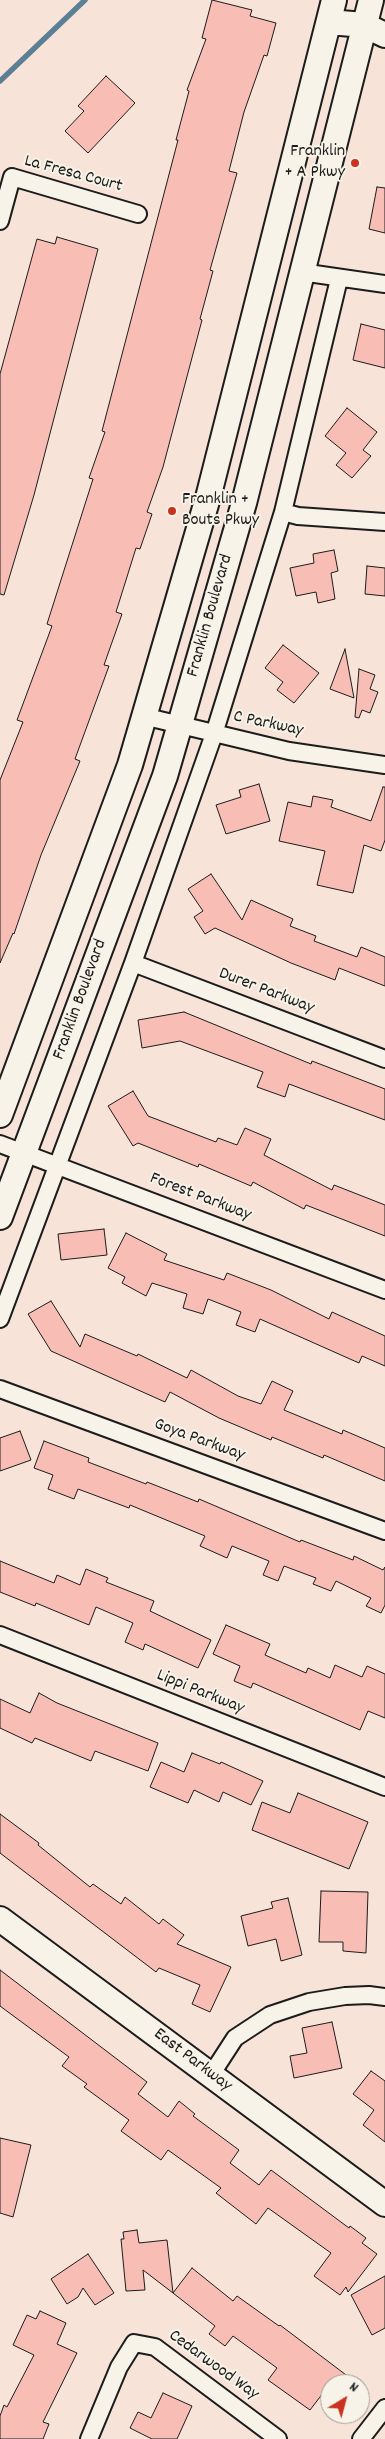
<!DOCTYPE html>
<style>
body{margin:0}
#map{position:relative;width:385px;height:2439px;overflow:hidden;background:#f7e3d8;font-family:Dekko,sans-serif}
canvas{display:block}
.north{position:absolute;left:320px;top:2374px;width:50px;height:50px;box-sizing:border-box;background:#f7f3e8;border:1px solid #9f9d96;border-radius:50%;rotate:37deg;font-size:14px;font-weight:700;line-height:20px;text-align:center;color:#1c1c1c}
.north::after{content:'';display:block;margin:auto;width:18px;height:22px;background:#c8321e;clip-path:polygon(50% 0,100% 100%,50% 72%,0 100%)}
</style>
<div id="map">
<canvas width="385" height="2439"></canvas>
<div class="north">N</div>
</div>
<script>
const context = document.querySelector('canvas').getContext('2d');
context.lineJoin = 'round';
const poly = rows => new Path2D(rows.map(r => 'M' + r).join(''));
function strokePath(path, color, width, dash) { context.strokeStyle = color; context.lineWidth = width; context.lineCap = dash ? 'butt' : 'round'; context.setLineDash(dash || []); context.stroke(path); }
function fillPath(path, color) { context.fillStyle = color; context.fill(path, 'evenodd'); }
function write(font, color, halo, rows, align = 'center') {
  context.font = font + ' Dekko,sans-serif'; context.lineWidth = 4; context.setLineDash([]); context.textBaseline = 'middle'; context.strokeStyle = halo; context.fillStyle = color; for (const [text, x, y, turn = 0] of rows) {
    context.save(); context.translate(x, y); context.rotate((+turn || 0) * Math.PI / 180); context.textAlign = isNaN(turn) ? turn : align; if (halo) context.strokeText(text, 0, 0); context.fillText(text, 0, 0); context.restore();
  }
}
strokePath(poly([
 [0,81,85,0]
]), '#5b7f95', 5.5);
const building = poly([
 [212,0,252,10,250,16,276,23,267,56,264,55,244,112,229,171,237,173,210,270,213,271,200,319,202,320,163,467,147,512,152,514,140,549,136,548,116,612,122,614,104,665,109,666,75,759,80,761,41,855,14,934,13,933,0,963,0,780,23,722,17,720,52,626,47,624,93,479,89,478,105,432,102,431,178,140,176,140,189,91,187,90,206,39,202,38,212,0],
 [106,76,135,103,88,153,65,131,84,111,78,106,106,76],
 [377,187,385,188,385,233,369,229,377,187],
 [57,237,98,249,34,495,4,595,0,594,0,374,37,239,55,244,57,237],
 [361,324,385,330,385,368,353,360,361,324],
 [347,408,377,432,363,450,371,456,352,478,336,465,346,453,325,436,347,408],
 [334,550,338,571,331,573,335,599,318,603,316,592,296,596,290,568,314,563,313,554,334,550],
 [367,566,385,568,385,596,365,594,367,566],
 [283,645,319,673,294,703,277,690,283,682,265,668,283,645],
 [345,649,354,698,330,689,345,649],
 [359,669,375,675,370,689,378,692,370,713,362,710,359,718,355,717,359,669],
 [259,784,270,821,226,834,216,805,241,797,239,790,259,784],
 [383,787,385,787,385,840,381,851,364,845,353,893,317,885,325,851,279,841,288,802,311,807,313,796,333,800,331,807,371,821,383,787],
 [211,874,242,920,251,900,293,919,290,926,316,936,314,941,357,957,361,947,385,957,385,986,339,968,335,980,291,963,215,928,205,934,194,917,203,911,188,889,211,874],
 [184,1012,311,1064,312,1061,385,1089,385,1120,289,1084,285,1097,257,1087,263,1072,180,1041,142,1048,138,1020,184,1012],
 [133,1091,148,1116,216,1142,218,1138,237,1145,245,1128,271,1139,264,1155,332,1190,334,1185,385,1205,385,1236,306,1205,304,1209,253,1182,251,1186,199,1164,198,1167,138,1143,133,1146,108,1106,133,1091],
 [104,1229,107,1255,61,1260,58,1234,104,1229],
 [126,1233,167,1254,164,1260,224,1280,227,1273,271,1290,329,1319,332,1312,385,1336,385,1366,362,1356,359,1363,260,1319,255,1332,236,1325,241,1312,208,1299,203,1314,183,1308,187,1294,152,1283,146,1296,122,1283,125,1277,108,1268,126,1233],
 [51,1301,80,1347,85,1334,137,1356,138,1354,187,1378,191,1370,238,1396,261,1404,272,1381,293,1391,284,1410,342,1434,343,1430,385,1448,385,1481,324,1455,323,1458,272,1437,271,1440,219,1418,170,1392,165,1402,51,1351,28,1314,51,1301],
 [20,1431,31,1460,0,1471,0,1438,20,1431],
 [44,1441,89,1458,88,1462,146,1484,147,1482,198,1502,199,1499,300,1542,301,1540,353,1560,354,1556,383,1570,385,1567,385,1605,381,1613,366,1606,371,1598,336,1581,331,1591,313,1584,316,1578,284,1566,278,1581,263,1575,269,1561,232,1546,227,1558,200,1546,205,1536,130,1505,129,1508,78,1489,74,1499,48,1489,53,1475,34,1468,44,1441],
 [0,1561,54,1583,57,1575,80,1585,86,1569,108,1578,106,1582,154,1601,150,1611,211,1640,198,1668,145,1644,143,1650,125,1642,133,1623,96,1607,89,1625,36,1603,35,1606,0,1592,0,1561],
 [226,1625,270,1644,265,1655,306,1673,308,1668,330,1678,335,1665,362,1677,367,1666,385,1674,385,1718,368,1711,360,1730,253,1683,251,1688,234,1681,240,1666,213,1654,226,1625],
 [39,1693,57,1703,158,1743,148,1771,95,1751,91,1761,35,1738,32,1743,0,1728,0,1699,30,1713,39,1693],
 [192,1753,220,1764,221,1762,263,1781,251,1805,223,1792,219,1802,194,1790,188,1803,150,1787,161,1762,184,1772,192,1753],
 [298,1793,368,1822,349,1869,252,1830,262,1802,290,1813,298,1793],
 [0,1814,39,1843,38,1845,90,1887,93,1884,121,1904,125,1897,159,1924,163,1919,184,1935,177,1944,231,1967,210,2012,192,2004,200,1985,159,1968,156,1972,0,1853,0,1814],
 [321,1891,368,1892,366,1953,343,1951,343,1942,319,1942,321,1891],
 [288,1898,302,1955,281,1961,276,1939,248,1946,241,1916,273,1908,271,1902,288,1898],
 [0,1970,147,2082,138,2094,168,2117,179,2101,195,2114,193,2116,239,2150,230,2163,259,2185,271,2170,349,2228,350,2226,366,2238,362,2243,377,2254,348,2292,346,2287,340,2295,314,2276,331,2253,268,2208,256,2224,216,2193,221,2188,168,2150,161,2160,121,2131,129,2120,84,2087,87,2084,62,2066,69,2057,0,2006,0,1970],
 [332,2022,342,2068,294,2078,290,2056,307,2053,302,2028,332,2022],
 [371,2071,385,2081,385,2142,363,2125,374,2110,353,2094,371,2071],
 [0,2138,31,2145,13,2217,0,2213,0,2138],
 [137,2230,139,2243,167,2240,173,2293,143,2270,145,2290,126,2291,121,2239,124,2239,123,2232,137,2230],
 [88,2254,114,2293,95,2305,83,2288,78,2297,67,2304,51,2279,88,2254],
 [192,2268,233,2301,237,2296,279,2326,280,2325,358,2384,330,2384,310,2410,268,2380,277,2368,233,2336,225,2346,209,2334,215,2326,173,2293,192,2268],
 [385,2276,385,2328,372,2335,351,2295,385,2276],
 [40,2311,66,2323,57,2344,77,2353,43,2422,49,2424,43,2439,0,2439,0,2416,4,2405,7,2407,34,2355,13,2345,27,2315,36,2319,40,2311],
 [163,2393,192,2406,177,2439,152,2439,130,2428,138,2412,151,2418,163,2393]
]);
fillPath(building, '#f8bdb4');
strokePath(building, '#1c1c1c', 1);
const street = poly([
 [0,221,12,177,138,214],
 [301,272,385,284],
 [283,512,298,516,385,522],
 [143,716,289,751,385,765],
 [133,963,385,1059],
 [0,1144,385,1290],
 [0,1319,133,963,214,734,283,512,339,279],
 [0,1389,385,1531],
 [0,1635,385,1787],
 [211,2075,235,2038,270,2015,309,2002,345,1996,369,1995,385,1997],
 [89,2439,119,2367,134,2343,155,2347,278,2439],
 [361,2439,385,2408]
]);
const secondary = poly([
 [329,22,364,25,385,35],
 [0,1115,130,765,209,494,334,0],
 [0,1217,165,776,244,503,371,0],
 [0,1919,385,2204]
]);
strokePath(street, '#1c1c1c', 20);
strokePath(secondary, '#1c1c1c', 28);
strokePath(street, '#f7f3e8', 16);
strokePath(secondary, '#f7f3e8', 24);
for (const [x, y, r, color] of [
 [355,163,5,"#c8321e"],
 [172,511,5,"#c8321e"]
]) { const dot = new Path2D(); dot.arc(x, y, r, 0, 2 * Math.PI); context.fillStyle = color; context.fill(dot); strokePath(dot, '#f7f3e8', 2); }
write('18px', '#1c1c1c', '#f7f3e8', [
 ["Franklin",345,153],
 ["+ A Pkwy",345,174],
 ["Franklin +",182,501,"left"],
 ["Bouts Pkwy",182,522,"left"]
], 'right');
write('18px', '#1c1c1c', '#f7f3e8', [
 ["La Fresa Court",73,175,15],
 ["Franklin Boulevard",211,616,-74],
 ["C Parkway",268,725,12],
 ["Durer Parkway",266,992,21],
 ["Franklin Boulevard",81,1000,-70],
 ["Forest Parkway",200,1198,21],
 ["Goya Parkway",199,1441,20],
 ["Lippi Parkway",200,1693,22],
 ["East Parkway",192,2061,37],
 ["Cedarwood Way",213,2366,36]
]);
</script>
